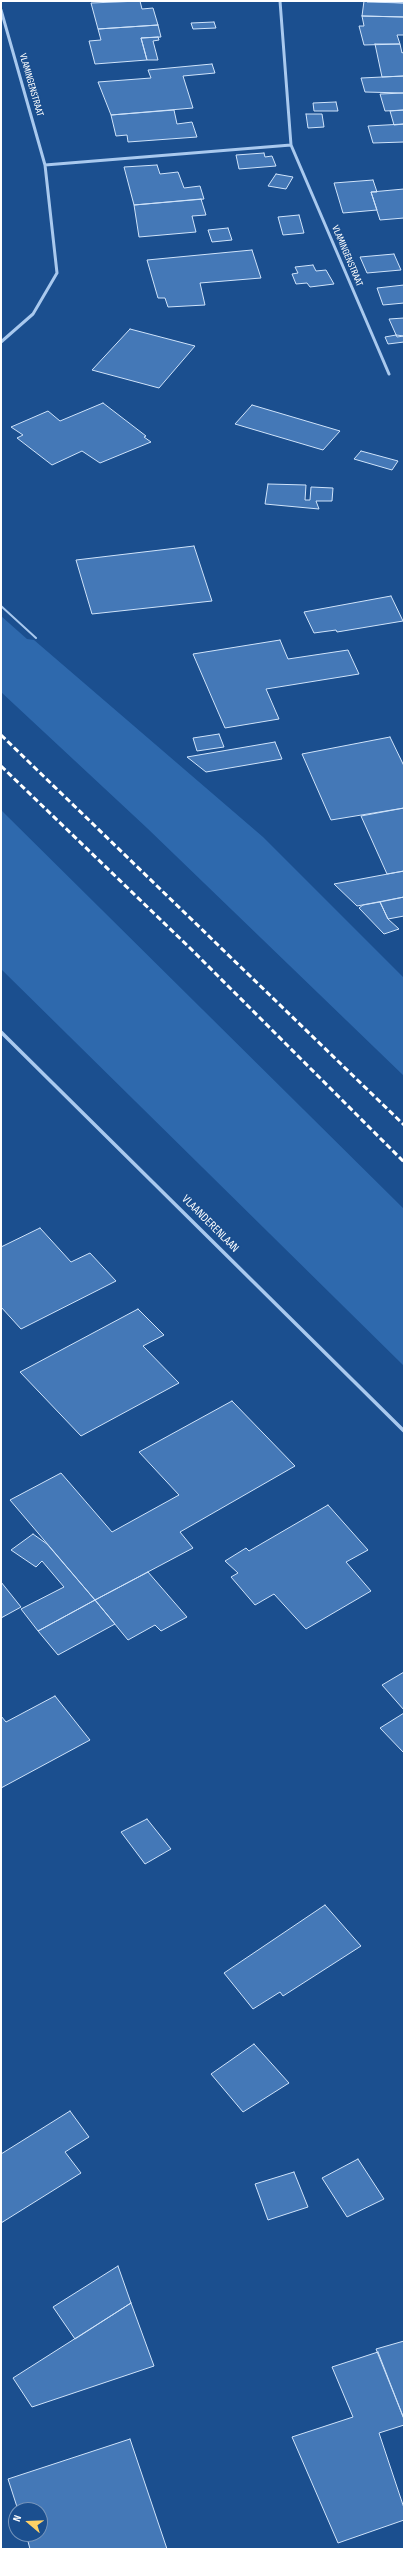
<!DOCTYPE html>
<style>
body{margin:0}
#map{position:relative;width:405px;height:2550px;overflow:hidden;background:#1b4f8f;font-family:"Sofia Sans Condensed",sans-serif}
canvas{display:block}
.frame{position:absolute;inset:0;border:2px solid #fff;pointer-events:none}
.north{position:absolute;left:8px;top:2502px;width:40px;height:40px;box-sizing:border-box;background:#1b4f8f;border:1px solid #7695bc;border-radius:50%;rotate:289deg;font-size:11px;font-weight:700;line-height:16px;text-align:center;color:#fff}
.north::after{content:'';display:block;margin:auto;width:14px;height:18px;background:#ffd166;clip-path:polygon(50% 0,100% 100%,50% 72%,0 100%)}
</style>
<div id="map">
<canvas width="405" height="2550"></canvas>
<div class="frame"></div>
<div class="north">N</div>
</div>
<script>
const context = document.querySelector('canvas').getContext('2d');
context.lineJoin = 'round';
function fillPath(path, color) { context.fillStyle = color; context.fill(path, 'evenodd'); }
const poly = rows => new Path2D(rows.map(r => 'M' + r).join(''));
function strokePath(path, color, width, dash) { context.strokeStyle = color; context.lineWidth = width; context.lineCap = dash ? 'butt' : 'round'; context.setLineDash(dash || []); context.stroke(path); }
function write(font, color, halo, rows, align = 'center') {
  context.font = font + ' "Sofia Sans Condensed",sans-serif'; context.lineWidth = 3.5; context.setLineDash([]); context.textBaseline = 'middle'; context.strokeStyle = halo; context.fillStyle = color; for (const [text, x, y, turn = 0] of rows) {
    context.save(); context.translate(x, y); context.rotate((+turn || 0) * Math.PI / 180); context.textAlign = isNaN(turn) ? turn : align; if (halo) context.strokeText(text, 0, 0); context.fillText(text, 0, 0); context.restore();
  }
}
fillPath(poly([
 [1,616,27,639,34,640,263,837,404,978,404,1076,147,828,1,692],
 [1,810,404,1209,404,1366,1,969]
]), '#2e69ad');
const building = poly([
 [140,1,142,9,153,8,158,25,98,29,91,3,140,1],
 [364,1,404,3,404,17,362,16,364,1],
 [404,1,404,3,367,2,367,1,404,1],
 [362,16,404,17,404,35,397,35,400,44,364,45,359,26,364,26,362,16],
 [214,22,216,28,193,29,191,23,214,22],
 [158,25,161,37,141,38,147,60,95,64,89,41,101,40,98,29,158,25],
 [158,37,159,40,153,41,158,60,147,60,141,38,158,37],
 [375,44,400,44,402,53,404,52,404,76,382,77,375,44],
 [212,64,215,73,183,76,193,108,111,115,98,82,151,78,148,70,212,64],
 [404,76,404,93,365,92,361,78,404,76],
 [404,93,404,110,385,111,380,94,404,93],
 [336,102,338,111,314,111,313,103,336,102],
 [174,110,177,124,192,122,197,137,128,142,127,135,116,136,111,115,174,110],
 [404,110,404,124,394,125,390,111,404,110],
 [306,114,322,114,324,127,308,128,306,114],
 [404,124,404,142,373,143,368,126,404,124],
 [264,153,265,157,272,156,276,166,239,169,236,155,264,153],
 [157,165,160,174,178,172,184,188,200,186,204,199,134,205,124,167,157,165],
 [276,174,293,177,286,189,268,186,276,174],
 [373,180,377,192,371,192,377,210,343,213,334,183,373,180],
 [404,189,404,218,380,220,371,192,404,189],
 [201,199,206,215,192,216,196,232,139,237,134,205,201,199],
 [299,215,304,233,283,235,278,217,299,215],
 [228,228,232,240,212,242,208,230,228,228],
 [252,250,261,278,200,283,205,305,168,307,165,298,158,298,147,260,252,250],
 [394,254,401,270,367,273,360,257,394,254],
 [313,265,316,271,326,270,334,284,310,287,307,283,296,284,292,274,298,273,295,267,313,265],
 [404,285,404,303,383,305,377,288,404,285],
 [404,318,404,336,397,337,389,319,404,318],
 [130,329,195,346,159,388,92,370,130,329],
 [396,335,404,336,404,342,388,344,385,337,396,335],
 [103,403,146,436,144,437,151,442,100,463,82,451,52,465,17,438,23,435,11,427,48,411,60,421,103,403],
 [252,405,340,431,323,450,235,424,252,405],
 [361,451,398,461,392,470,354,459,361,451],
 [268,484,306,485,305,500,310,500,311,487,333,488,332,501,316,501,319,509,265,504,268,484],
 [194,546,212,601,92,614,76,560,194,546],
 [391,596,403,621,337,632,336,630,314,633,304,612,391,596],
 [280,640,288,659,348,650,359,674,266,689,279,719,225,728,193,654,280,640],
 [219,734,224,747,197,751,193,738,219,734],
 [390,737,404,766,404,808,331,820,302,754,390,737],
 [275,742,282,759,206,772,187,757,275,742],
 [404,808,404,871,387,874,361,816,404,808],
 [404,871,404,897,357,906,334,884,404,871],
 [404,897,404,916,388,919,380,902,404,897],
 [380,902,388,919,399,929,384,934,359,908,363,905,380,902],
 [40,1228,71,1262,90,1253,116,1281,21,1329,1,1307,1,1247,40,1228],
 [138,1309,164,1335,143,1346,179,1383,81,1436,20,1372,138,1309],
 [232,1401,295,1466,180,1532,193,1548,95,1600,10,1500,61,1473,112,1532,179,1495,139,1452,232,1401],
 [328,1505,368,1550,346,1562,371,1591,306,1629,274,1594,255,1605,231,1577,238,1573,225,1561,246,1548,249,1551,328,1505],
 [33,1534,47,1544,95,1600,38,1631,21,1609,64,1587,42,1561,36,1567,11,1550,33,1534],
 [148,1572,187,1617,161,1631,155,1625,128,1640,95,1600,148,1572],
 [1,1582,21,1607,1,1618,1,1582],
 [95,1600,115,1624,58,1655,38,1631,95,1600],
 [404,1672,404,1710,382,1685,404,1672],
 [55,1696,90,1740,1,1788,1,1716,6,1722,55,1696],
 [404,1713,404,1753,380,1728,404,1713],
 [147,1819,171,1849,145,1864,121,1832,147,1819],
 [325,1905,361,1946,283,1996,280,1992,253,2009,224,1973,325,1905],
 [254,2044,289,2083,243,2112,211,2074,254,2044],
 [70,2111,89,2137,65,2152,81,2173,1,2223,1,2154,70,2111],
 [358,2159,384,2199,347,2217,322,2178,358,2159],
 [294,2172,308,2207,268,2220,255,2184,294,2172],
 [118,2266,131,2303,75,2339,53,2307,118,2266],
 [131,2303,154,2366,32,2407,13,2378,131,2303],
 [404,2341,404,2419,376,2349,404,2341],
 [378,2352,404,2419,404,2425,379,2433,404,2508,404,2520,338,2543,292,2437,353,2417,332,2367,378,2352],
 [130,2439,167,2549,30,2549,26,2534,40,2534,40,2510,18,2510,8,2479,130,2439]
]);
fillPath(building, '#4478b7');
strokePath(building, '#cfe3fa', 1);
strokePath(poly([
 [1,606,36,638]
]), '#a9c9ee', 2);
strokePath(poly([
 [280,1,291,145,389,374],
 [1,10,45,165,57,273,33,314,1,342],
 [45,165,291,145]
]), '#a9c9ee', 3);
strokePath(poly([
 [1,1032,404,1431]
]), '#a9c9ee', 3.5);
strokePath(poly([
 [1,735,404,1125],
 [1,766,190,948,404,1162]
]), '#fff', 3, [6, 3]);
write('10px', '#fff', '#1b4f8f', [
 ["VLAMINGENSTRAAT",31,85,74],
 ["VLAMINGENSTRAAT",347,256,67]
]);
write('12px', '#fff', '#1b4f8f', [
 ["VLAANDERENLAAN",210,1224,45]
]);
</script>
